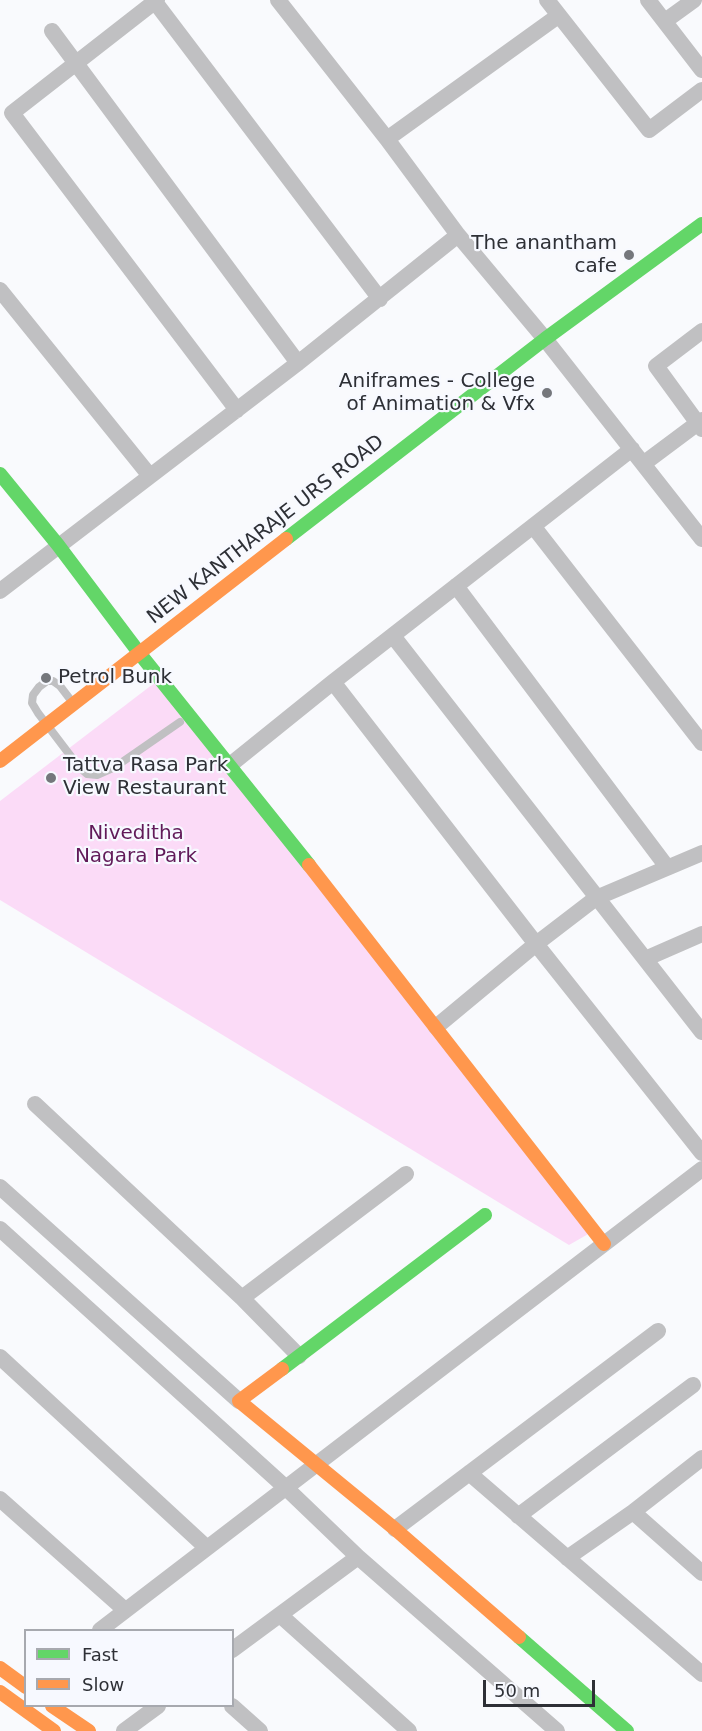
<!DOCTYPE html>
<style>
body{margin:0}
#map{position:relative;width:702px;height:1731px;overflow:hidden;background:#f9fafd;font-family:"DejaVu Sans",sans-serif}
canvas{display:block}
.legend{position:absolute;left:24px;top:1629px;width:210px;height:78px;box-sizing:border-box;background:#f7f9ff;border:2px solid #a7a9af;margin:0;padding:8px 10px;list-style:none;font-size:18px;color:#2e3036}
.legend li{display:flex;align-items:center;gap:12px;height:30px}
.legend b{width:30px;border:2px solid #a7a9af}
.scale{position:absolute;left:483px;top:1680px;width:112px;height:27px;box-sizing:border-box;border:3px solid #2e3036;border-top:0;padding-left:8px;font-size:18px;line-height:21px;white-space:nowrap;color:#2e3036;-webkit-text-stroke:4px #f7f9ff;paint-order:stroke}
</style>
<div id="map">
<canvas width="702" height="1731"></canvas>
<ul class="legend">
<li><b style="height:8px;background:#63d668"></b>Fast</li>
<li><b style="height:8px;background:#ff974d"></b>Slow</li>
</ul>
<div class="scale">50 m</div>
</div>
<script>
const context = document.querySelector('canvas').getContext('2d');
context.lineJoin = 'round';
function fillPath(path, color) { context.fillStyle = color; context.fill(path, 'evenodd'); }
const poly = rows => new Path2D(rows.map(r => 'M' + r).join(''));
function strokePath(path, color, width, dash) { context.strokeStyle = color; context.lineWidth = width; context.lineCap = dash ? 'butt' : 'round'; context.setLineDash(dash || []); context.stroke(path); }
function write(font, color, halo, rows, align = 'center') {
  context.font = font + ' "DejaVu Sans",sans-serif'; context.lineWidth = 4.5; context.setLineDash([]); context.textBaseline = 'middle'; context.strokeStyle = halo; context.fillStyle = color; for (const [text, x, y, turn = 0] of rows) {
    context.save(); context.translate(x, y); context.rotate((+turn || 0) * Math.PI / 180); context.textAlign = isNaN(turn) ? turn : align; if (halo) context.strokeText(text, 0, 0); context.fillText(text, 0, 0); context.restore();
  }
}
fillPath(poly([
 [157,681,590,1233,569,1245,0,900,0,801]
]), '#fbdbf7');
strokePath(poly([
 [73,703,60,686,53,681,47,681,39,687,33,695,32,703,38,713,79,767,87,774,97,775,115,767,180,722]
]), '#c0c0c2', 8);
strokePath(poly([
 [157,0,12,113,237,410],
 [278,0,387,139,458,235,545,339,702,539],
 [547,0,649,130,702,90],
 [648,0,702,70],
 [155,2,380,299],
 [665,21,694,0],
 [52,31,298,363],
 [387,139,558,16],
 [0,290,150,476],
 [702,331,656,366,702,429],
 [643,464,702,420],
 [533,526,702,743],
 [456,586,667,867],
 [0,591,298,363,458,235],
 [393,636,702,1032],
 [333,682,536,944,702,1153],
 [230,765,333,682,632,449],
 [645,959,702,934],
 [436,1027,536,944,596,898,702,853],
 [35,1104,242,1298],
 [0,1187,239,1401],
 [0,1229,285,1487,358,1557,557,1731],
 [299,1356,242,1298,406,1174],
 [0,1357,207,1548],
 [469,1473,702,1674],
 [0,1499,125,1610],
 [633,1512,702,1573],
 [518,1516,693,1385],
 [395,1529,658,1331],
 [567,1558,633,1512,702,1458],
 [280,1615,409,1731],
 [100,1630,702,1169],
 [232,1650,358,1557],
 [232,1706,260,1731],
 [124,1731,158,1706]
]), '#c0c0c2', 16);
strokePath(poly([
 [0,474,58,545,140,654,309,865],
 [286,539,545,339,702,224],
 [282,1369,485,1215],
 [519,1637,627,1731]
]), '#63d668', 14);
strokePath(poly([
 [0,761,286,539],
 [309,865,604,1244],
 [282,1369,239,1401,395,1529,519,1637],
 [0,1668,26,1687],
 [0,1692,54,1731],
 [52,1706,89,1731]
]), '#ff974d', 14);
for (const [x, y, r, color] of [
 [629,255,6,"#75777c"],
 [547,393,6,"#75777c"],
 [46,678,6,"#75777c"],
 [51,778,6,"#75777c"]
]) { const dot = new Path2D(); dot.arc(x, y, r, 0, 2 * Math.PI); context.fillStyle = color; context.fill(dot); strokePath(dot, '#f7f9ff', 2); }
write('20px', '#2e3036', '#f7f9ff', [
 ["The anantham",617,244],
 ["cafe",617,267],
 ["Aniframes - College",535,382],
 ["of Animation & Vfx",535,405],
 ["Petrol Bunk",58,678,"left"],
 ["Tattva Rasa Park",63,766,"left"],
 ["View Restaurant",63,789,"left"]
], 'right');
write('20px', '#2e3036', '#f7f9ff', [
 ["NEW KANTHARAJE URS ROAD",266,530,-38]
]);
write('20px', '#611a59', '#f7f9ff', [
 ["Niveditha",136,834],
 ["Nagara Park",136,857]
]);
</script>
